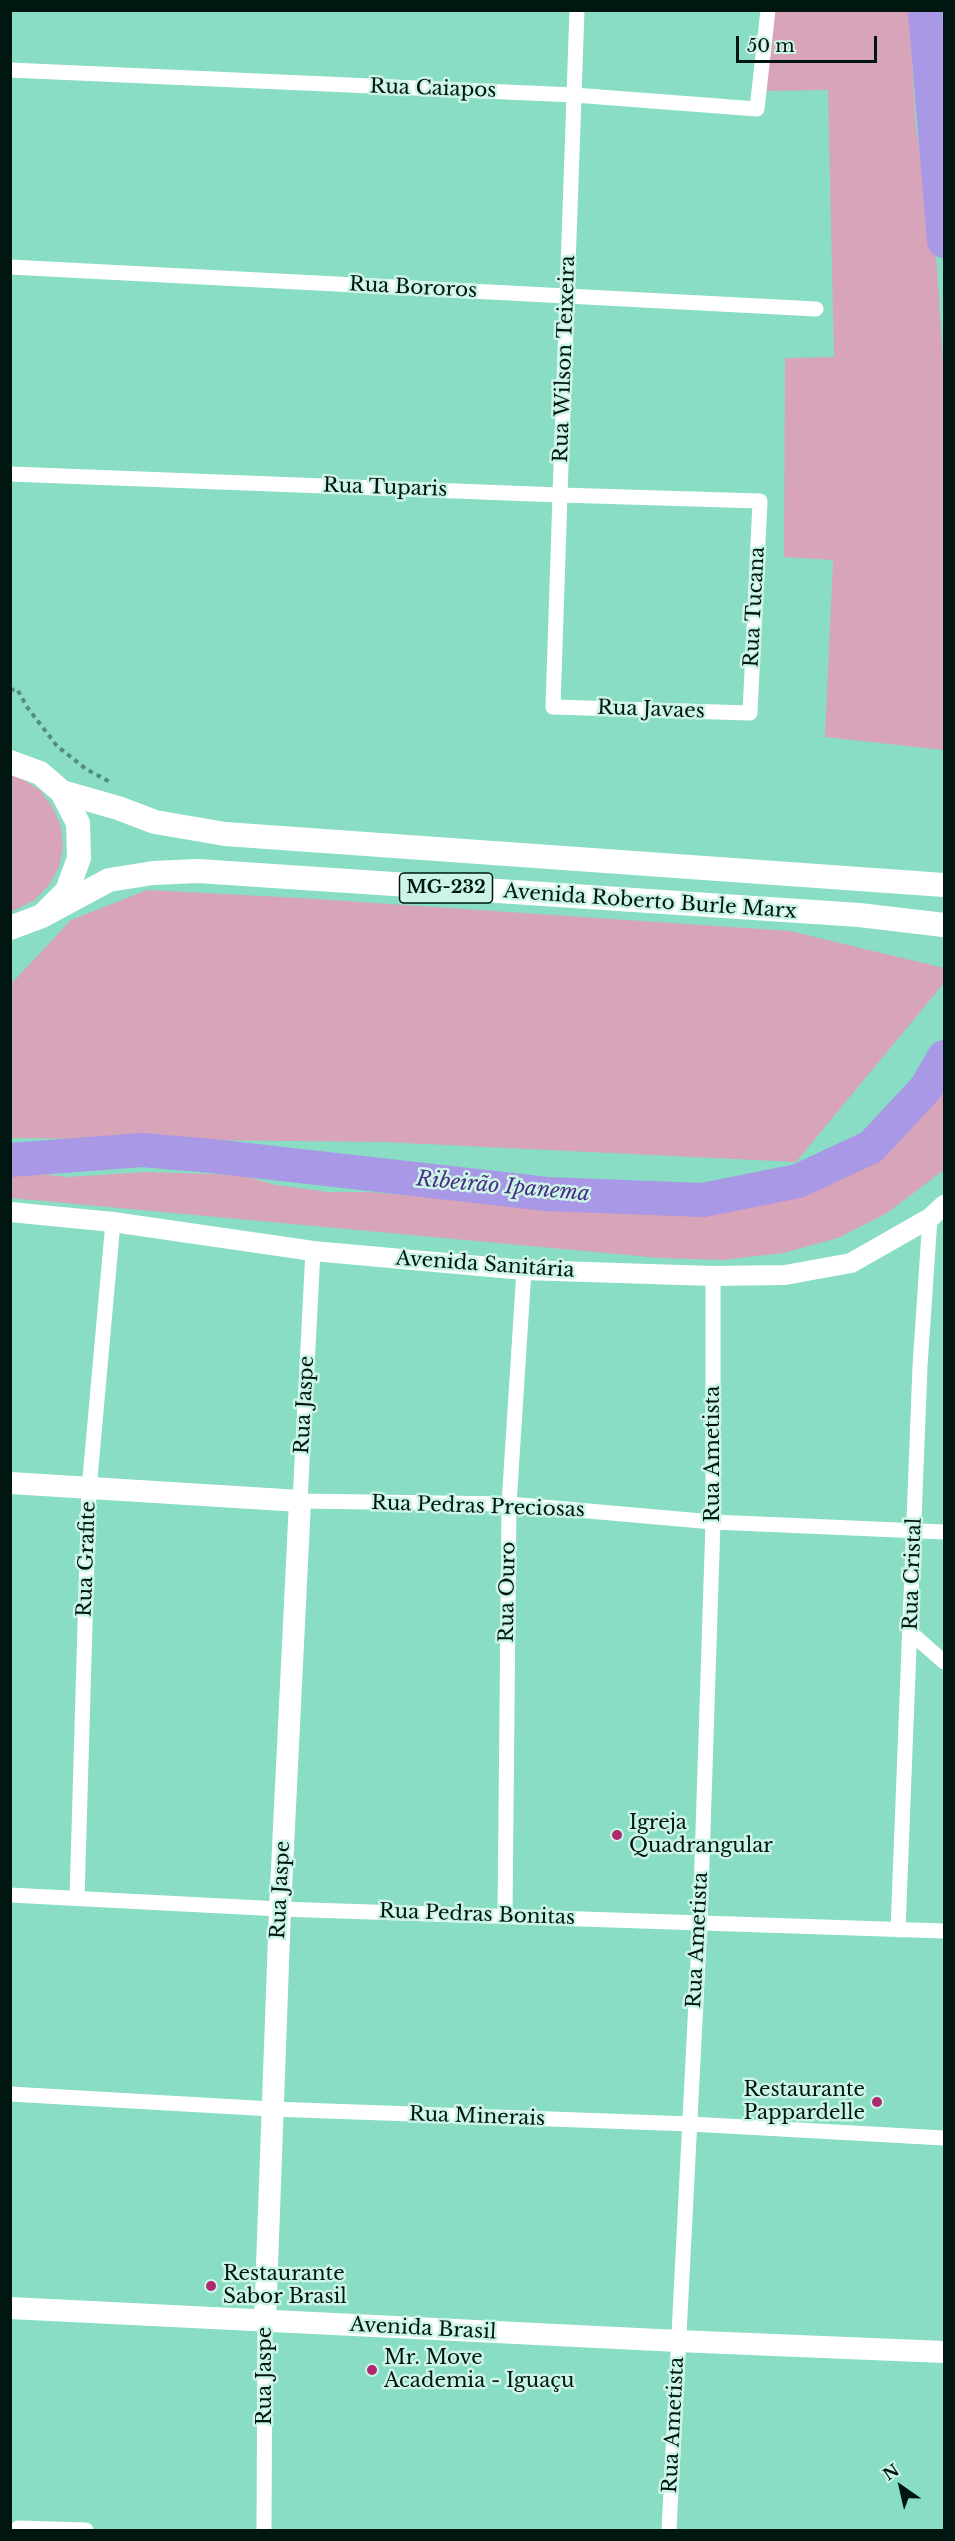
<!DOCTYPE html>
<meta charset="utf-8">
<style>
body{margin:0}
#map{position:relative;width:955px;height:2541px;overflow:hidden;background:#88ddc4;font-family:"Libre Baskerville",serif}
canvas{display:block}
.frame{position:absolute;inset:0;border:12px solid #001711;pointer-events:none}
.north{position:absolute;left:871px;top:2457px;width:60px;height:60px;-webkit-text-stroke:4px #ccf4e7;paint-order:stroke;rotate:326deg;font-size:16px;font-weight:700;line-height:24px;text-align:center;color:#001711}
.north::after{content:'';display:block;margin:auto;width:21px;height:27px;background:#001711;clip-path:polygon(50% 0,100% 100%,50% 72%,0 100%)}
.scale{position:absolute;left:736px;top:36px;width:141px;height:27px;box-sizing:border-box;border:3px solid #001711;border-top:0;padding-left:8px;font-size:18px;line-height:21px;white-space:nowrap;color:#001711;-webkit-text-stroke:4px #ccf4e7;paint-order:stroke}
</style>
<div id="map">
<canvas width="955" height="2541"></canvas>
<div class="frame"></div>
<div class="north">N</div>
<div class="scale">50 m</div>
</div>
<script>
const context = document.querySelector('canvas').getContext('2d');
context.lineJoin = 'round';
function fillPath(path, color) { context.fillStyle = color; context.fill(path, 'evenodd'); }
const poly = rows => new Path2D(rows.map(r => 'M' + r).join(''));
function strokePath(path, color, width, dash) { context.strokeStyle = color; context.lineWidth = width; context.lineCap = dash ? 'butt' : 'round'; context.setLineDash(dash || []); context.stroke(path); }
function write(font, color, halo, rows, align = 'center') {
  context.font = font + ' "Libre Baskerville",serif'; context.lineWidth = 5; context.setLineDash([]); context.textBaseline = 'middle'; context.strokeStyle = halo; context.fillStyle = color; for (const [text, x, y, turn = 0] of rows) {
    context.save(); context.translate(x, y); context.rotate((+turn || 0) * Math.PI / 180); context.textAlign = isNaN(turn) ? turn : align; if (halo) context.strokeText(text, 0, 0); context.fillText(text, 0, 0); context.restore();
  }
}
fillPath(poly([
 [765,11,909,11,916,127,937,267,944,379,944,750,825,737,833,560,784,557,785,358,834,357,828,90,764,91],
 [10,775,24,780,41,791,53,808,61,826,63,847,59,867,49,885,35,900,11,912],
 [147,890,301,898,790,931,944,968,944,983,796,1162,383,1142,11,1138,11,984,71,920],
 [944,1080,944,1170,887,1213,838,1238,783,1253,723,1260,660,1258,11,1198,11,1171,68,1177,147,1172,241,1175,276,1185,328,1192,369,1192,627,1214,676,1214,798,1191,852,1171,887,1150,917,1122]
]), '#d8a4b9');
strokePath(poly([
 [925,10,944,241],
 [10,1160,142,1150,212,1156,547,1194,703,1200,798,1181,871,1147,926,1088,944,1057]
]), '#a898e5', 34);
strokePath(poly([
 [10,690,17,689,27,707,57,746,86,769,112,783]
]), '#518d7c', 4, [4.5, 4.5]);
strokePath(poly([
 [10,70,574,95,757,109,768,10],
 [10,267,816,309],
 [10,474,560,495,760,501,750,713,553,707,560,495,567,296,577,10],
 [313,1251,300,1501,509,1504,713,1522,944,1532],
 [910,1632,944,1662],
 [10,1895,280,1909,944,1931],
 [77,1898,89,1489,113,1222],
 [505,1915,509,1504,524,1270],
 [898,1930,920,1366,930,1218],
 [10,2094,272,2109,690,2124,944,2138],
 [18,2528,86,2530],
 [264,2530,265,2321],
 [669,2530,700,1923,713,1522,713,1276]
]), '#fff', 15);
strokePath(poly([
 [10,1212,113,1222,313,1251,524,1270,713,1276,785,1275,851,1263,930,1218,944,1205]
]), '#fff', 20);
strokePath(poly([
 [10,1483,300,1501,280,1909,265,2321],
 [10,2308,678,2341,944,2352]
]), '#fff', 22);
strokePath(poly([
 [10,762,40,773,62,792,78,823,79,858,67,891,42,916,10,928],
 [62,792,118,808,155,822,225,834,944,885],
 [42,916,109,880,153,873,198,871,859,915,944,925]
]), '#fff', 24);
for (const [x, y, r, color] of [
 [617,1835,6,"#ae2970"],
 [877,2102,6,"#ae2970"],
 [211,2286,6,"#ae2970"],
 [372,2370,6,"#ae2970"]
]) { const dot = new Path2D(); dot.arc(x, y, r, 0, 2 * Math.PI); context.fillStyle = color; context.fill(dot); strokePath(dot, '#ccf4e7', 2); }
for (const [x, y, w] of [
 [446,888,93]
]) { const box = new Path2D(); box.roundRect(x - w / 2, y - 15, w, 30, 4.5); context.fillStyle = '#ccf4e7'; context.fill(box); strokePath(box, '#001711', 1.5); }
write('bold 18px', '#001711', null, [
 ["MG-232",446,888]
]);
write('20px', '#001711', '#ccf4e7', [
 ["Rua Caiapos",433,89,2],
 ["Rua Bororos",413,288,3],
 ["Rua Wilson Teixeira",565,359,-88],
 ["Rua Tuparis",385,488,2],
 ["Rua Tucana",755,607,-87],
 ["Rua Javaes",651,710,2],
 ["Avenida Roberto Burle Marx",650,902,4],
 ["Avenida Sanitária",485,1265,4],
 ["Rua Jaspe",305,1405,-87],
 ["Rua Ametista",713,1454,-90],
 ["Rua Pedras Preciosas",478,1507,2],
 ["Rua Grafite",87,1559,-88],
 ["Rua Cristal",913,1574,-88],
 ["Rua Ouro",508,1592,-89],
 ["Rua Jaspe",281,1890,-87],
 ["Rua Pedras Bonitas",477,1915,2],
 ["Rua Ametista",698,1940,-87],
 ["Rua Minerais",477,2117,2],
 ["Avenida Brasil",423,2329,3],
 ["Rua Jaspe",265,2376,-90],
 ["Rua Ametista",674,2425,-87]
]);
write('20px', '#001711', '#ccf4e7', [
 ["Igreja",629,1823],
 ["Quadrangular",629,1846],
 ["Restaurante",865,2090,"right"],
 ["Pappardelle",865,2113,"right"],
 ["Restaurante",223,2274],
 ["Sabor Brasil",223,2297],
 ["Mr. Move",384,2358],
 ["Academia - Iguaçu",384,2381]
], 'left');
write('italic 21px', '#492d86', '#ccf4e7', [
 ["Ribeirão Ipanema",503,1187,5]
]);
</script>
